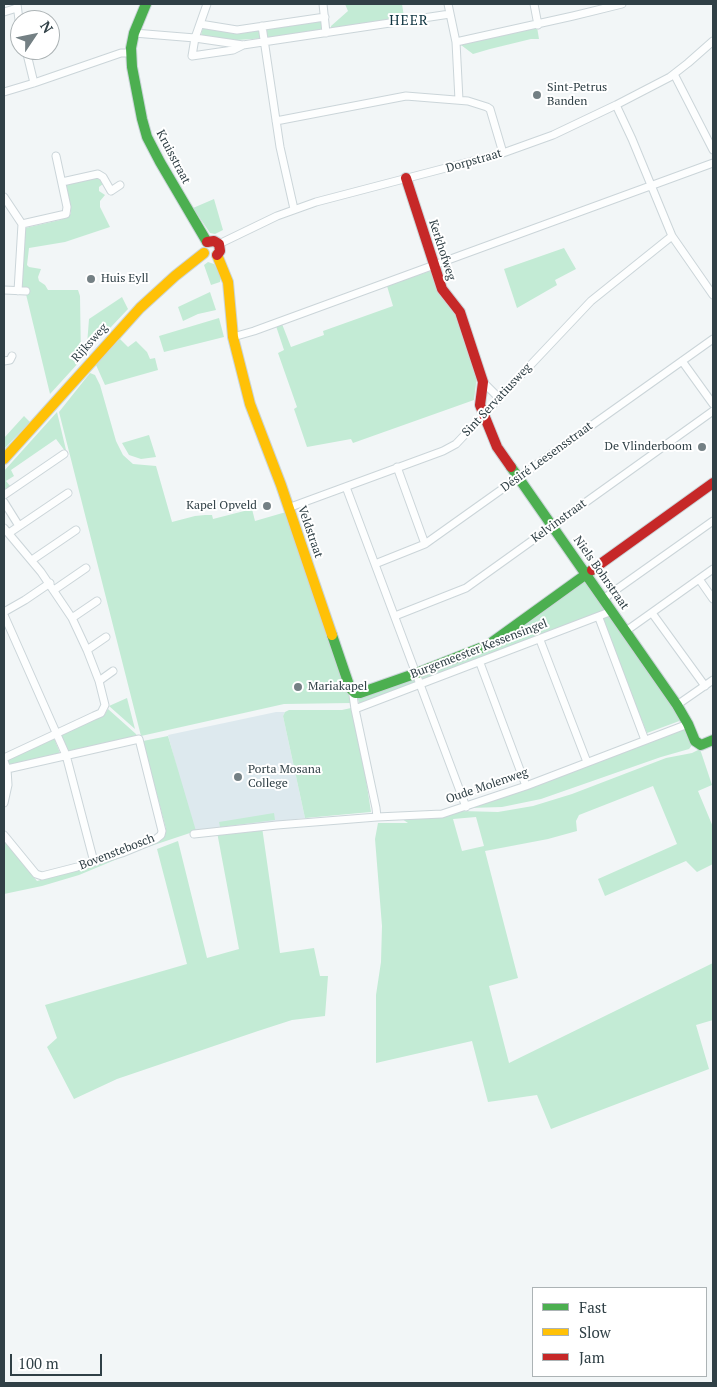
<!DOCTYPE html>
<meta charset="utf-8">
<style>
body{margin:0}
#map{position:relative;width:717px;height:1387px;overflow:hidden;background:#f2f6f7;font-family:"PT Serif",serif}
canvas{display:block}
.frame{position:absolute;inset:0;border:5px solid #304046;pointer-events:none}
.legend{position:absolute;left:532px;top:1287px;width:175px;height:90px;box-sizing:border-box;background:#fff;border:1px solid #acb3b5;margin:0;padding:6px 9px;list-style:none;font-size:15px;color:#304046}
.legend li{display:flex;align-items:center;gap:10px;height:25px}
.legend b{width:25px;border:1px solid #acb3b5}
.north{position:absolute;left:10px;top:10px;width:50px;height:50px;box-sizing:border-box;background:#fff;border:1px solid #acb3b5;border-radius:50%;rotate:56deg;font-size:14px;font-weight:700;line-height:20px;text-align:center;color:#304046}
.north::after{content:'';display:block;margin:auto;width:18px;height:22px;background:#748084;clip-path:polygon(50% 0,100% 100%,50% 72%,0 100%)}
.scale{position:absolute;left:10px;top:1354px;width:92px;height:22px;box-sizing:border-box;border:2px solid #304046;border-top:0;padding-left:6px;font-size:15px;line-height:18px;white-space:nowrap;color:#304046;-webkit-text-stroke:4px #fff;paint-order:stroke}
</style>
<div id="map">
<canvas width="717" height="1387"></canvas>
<div class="frame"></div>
<ul class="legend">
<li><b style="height:6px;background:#4caf50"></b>Fast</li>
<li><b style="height:6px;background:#ffc107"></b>Slow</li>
<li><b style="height:6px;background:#c62828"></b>Jam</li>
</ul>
<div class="north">N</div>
<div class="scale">100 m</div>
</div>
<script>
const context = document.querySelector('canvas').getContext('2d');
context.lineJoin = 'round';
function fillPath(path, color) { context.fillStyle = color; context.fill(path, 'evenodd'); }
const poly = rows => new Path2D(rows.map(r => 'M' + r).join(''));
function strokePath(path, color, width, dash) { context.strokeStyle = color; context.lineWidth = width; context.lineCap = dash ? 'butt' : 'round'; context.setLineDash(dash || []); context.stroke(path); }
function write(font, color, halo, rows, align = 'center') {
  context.font = font + ' "PT Serif",serif'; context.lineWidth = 4; context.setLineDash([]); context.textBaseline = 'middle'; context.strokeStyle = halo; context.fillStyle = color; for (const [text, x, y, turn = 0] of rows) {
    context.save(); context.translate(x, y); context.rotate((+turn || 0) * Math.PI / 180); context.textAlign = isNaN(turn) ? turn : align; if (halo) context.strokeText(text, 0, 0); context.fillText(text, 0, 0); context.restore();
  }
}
fillPath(poly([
 [276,712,285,712,283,716,305,818,194,832,168,735]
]), '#dde9ee');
fillPath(poly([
 [345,4,402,4,404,17,331,28,331,26,348,11],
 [323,21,323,29,322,30,267,38,237,40,202,37,201,35,203,27,221,31,237,32],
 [537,27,539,39,531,39,490,49,473,54,461,45],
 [97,176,101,178,103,184,99,187,99,191,105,195,100,201,100,207,110,227,65,242,29,248,27,265,29,267,41,269,38,277,39,281,45,285,48,290,78,290,80,296,81,360,50,394,25,290,21,289,25,228,60,220,69,216,71,213,66,191,66,186,67,184],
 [214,199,223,230,215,234,210,233,193,208],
 [564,248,576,269,555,280,557,285,517,308,504,269],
 [208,262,214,264,221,277,220,282,211,285,204,265],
 [433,270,458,315,477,376,474,400,353,443,351,439,307,447,294,409,297,407,278,353,284,350,276,326,282,324,291,347,324,335,323,331,393,306,387,286],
 [210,292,216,310,198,314,183,321,178,307],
 [122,297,128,309,94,345,87,345,89,319],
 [219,318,224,337,164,352,159,336],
 [120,339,128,347,136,341,147,352,150,359,155,358,158,370,105,385,96,365],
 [90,373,95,375,100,385,116,441,123,455,133,464,156,466,172,522,195,516,205,515,212,515,213,519,252,509,255,521,286,512,340,663,351,703,284,704,141,736,59,412],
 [57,412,66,450,65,451,56,439,11,470,14,476,6,481,11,487,4,492,4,471],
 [24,416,30,422,4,449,4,438],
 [149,435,156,457,141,459,129,455,122,443],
 [585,577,609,611,423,681,420,674,474,653],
 [611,614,682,720,647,733,601,619],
 [416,676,418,683,360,705,357,697],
 [127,698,135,729,109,706],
 [351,708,363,760,371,812,305,818,283,716,285,712,289,710,342,710],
 [108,709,136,734,137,736,68,751,61,735,105,714],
 [682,729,688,732,693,744,689,749,661,757,541,799,502,807,469,808],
 [168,736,196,831,139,850,79,875,42,886,4,894,4,841,37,881,104,861,164,837,166,829,143,741],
 [54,738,60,753,8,765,6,759],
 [700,749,712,785,698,791,713,827,713,864,697,872,686,861,605,896,598,879,677,844,653,786,579,815,576,821,577,831,548,839,485,851,518,978,489,986,509,1063,713,963,713,1020,696,1025,709,1069,551,1129,537,1095,488,1102,472,1041,376,1063,376,995,381,962,382,926,375,839,378,823,408,823,402,819,461,811,498,812,533,806,572,794,666,758,692,753],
 [476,817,484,846,462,851,453,819],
 [274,813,275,820,220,827,219,822],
 [262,827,280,953,314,948,320,976,328,976,325,1016,292,1020,258,1031,117,1079,74,1099,47,1047,57,1038,45,1005,187,964,157,849,178,841,207,958,239,949,217,832]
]), '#c3ebd5');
const street = poly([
 [17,4,20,28],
 [207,4,195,38,192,56,233,50,243,45],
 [323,4,326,33],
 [448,4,456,42,459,100],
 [534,4,538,25],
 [4,12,17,8],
 [200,24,237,30,325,17],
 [262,26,280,147,294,209],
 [134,33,195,38,243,45,450,14],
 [456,42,573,16,622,4],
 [26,50,34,83],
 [674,74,713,150],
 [4,92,34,83,121,53,131,53],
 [616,105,632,139,672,236,713,295],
 [276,121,406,96,468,101,487,107,490,109,503,153],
 [62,182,98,174,103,177,111,191,120,185],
 [4,197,22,224,66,214,67,207,56,156],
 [219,244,277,216,316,202,503,153,553,135,616,105,670,77,688,63,713,41],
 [4,290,26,291],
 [18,291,22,224],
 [233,337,254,331,713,163],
 [4,361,10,360,12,356],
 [682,361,713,404],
 [483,382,499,398],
 [397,467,425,544],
 [346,487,466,807],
 [4,495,64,454],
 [4,502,19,526],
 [288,508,443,451,456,444,591,301,672,236],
 [4,528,41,572,72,618,87,650,99,681,105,705,101,713,94,716,4,758],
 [9,533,68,493],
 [32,560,76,530],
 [375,564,425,544,713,339],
 [699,579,713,599],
 [54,590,86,568],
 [603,599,713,521],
 [4,612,25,600,50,583],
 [652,613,705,686],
 [4,615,66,755,94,862],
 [395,616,466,588,713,411],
 [72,618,97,601],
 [599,618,645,740],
 [626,631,713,569],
 [540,640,587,762],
 [87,650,106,637],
 [480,663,526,786],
 [99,681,113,671],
 [354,692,353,695,355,709,376,808,377,817],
 [677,705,713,680],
 [355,709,612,611],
 [4,761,7,769,8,785,4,803],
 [194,834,277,825,377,817,442,814,526,786,688,724],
 [4,835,36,874,42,876,77,867,122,853,156,839,161,835,162,831,139,739,7,769]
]);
const fast = poly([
 [146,4,134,33,131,48,132,67,142,119,147,137,160,162,207,242],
 [511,467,677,705,688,724,695,741,701,745,713,740],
 [332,635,350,688,355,693,360,693,417,673,488,645,592,570]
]);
const slow = poly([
 [217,255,228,282,233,337,250,404,281,485,332,635],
 [4,459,140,308,175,276,204,253]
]);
const jam = poly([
 [406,178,442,289,460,312,483,382,480,405,497,447,511,467],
 [207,242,214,241,219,244,220,251,217,255],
 [592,570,713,483]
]);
strokePath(street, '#cbd5d9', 9);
strokePath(fast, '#cbd5d9', 12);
strokePath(slow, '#cbd5d9', 12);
strokePath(jam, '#cbd5d9', 12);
strokePath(street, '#fdfefe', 7);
strokePath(fast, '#4caf50', 10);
strokePath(slow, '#ffc107', 10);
strokePath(jam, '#c62828', 10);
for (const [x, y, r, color] of [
 [537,95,5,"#748084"],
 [91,279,5,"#748084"],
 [702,447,5,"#748084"],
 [267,506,5,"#748084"],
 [298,687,5,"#748084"],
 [238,777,5,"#748084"]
]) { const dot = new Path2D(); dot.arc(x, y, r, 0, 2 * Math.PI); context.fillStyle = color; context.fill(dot); strokePath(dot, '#fff', 2); }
write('12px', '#304046', '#fff', [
 ["Sint-Petrus",547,88],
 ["Banden",547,102],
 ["Huis Eyll",101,279],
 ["De Vlinderboom",692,447,"right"],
 ["Kapel Opveld",257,506,"right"],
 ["Mariakapel",308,687],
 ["Porta Mosana",248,770],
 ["College",248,784]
], 'left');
write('12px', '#304046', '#fff', [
 ["Kruisstraat",173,157,62],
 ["Dorpstraat",474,161,-16],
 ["Kerkhofweg",442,250,72],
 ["Rijksweg",90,343,-48],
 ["Sint Servatiusweg",497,400,-47],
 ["Désiré Leesensstraat",547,457,-36],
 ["Kelvinstraat",559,521,-36],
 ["Veldstraat",310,532,71],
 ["Niels Bohrstraat",601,573,55],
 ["Burgemeester Kessensingel",479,649,-21],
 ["Oude Molenweg",487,786,-19],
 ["Bovenstebosch",117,852,-21]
]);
context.letterSpacing = '1px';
write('14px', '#0e3440', '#fff', [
 ["HEER",409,21]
]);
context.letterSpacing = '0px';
</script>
